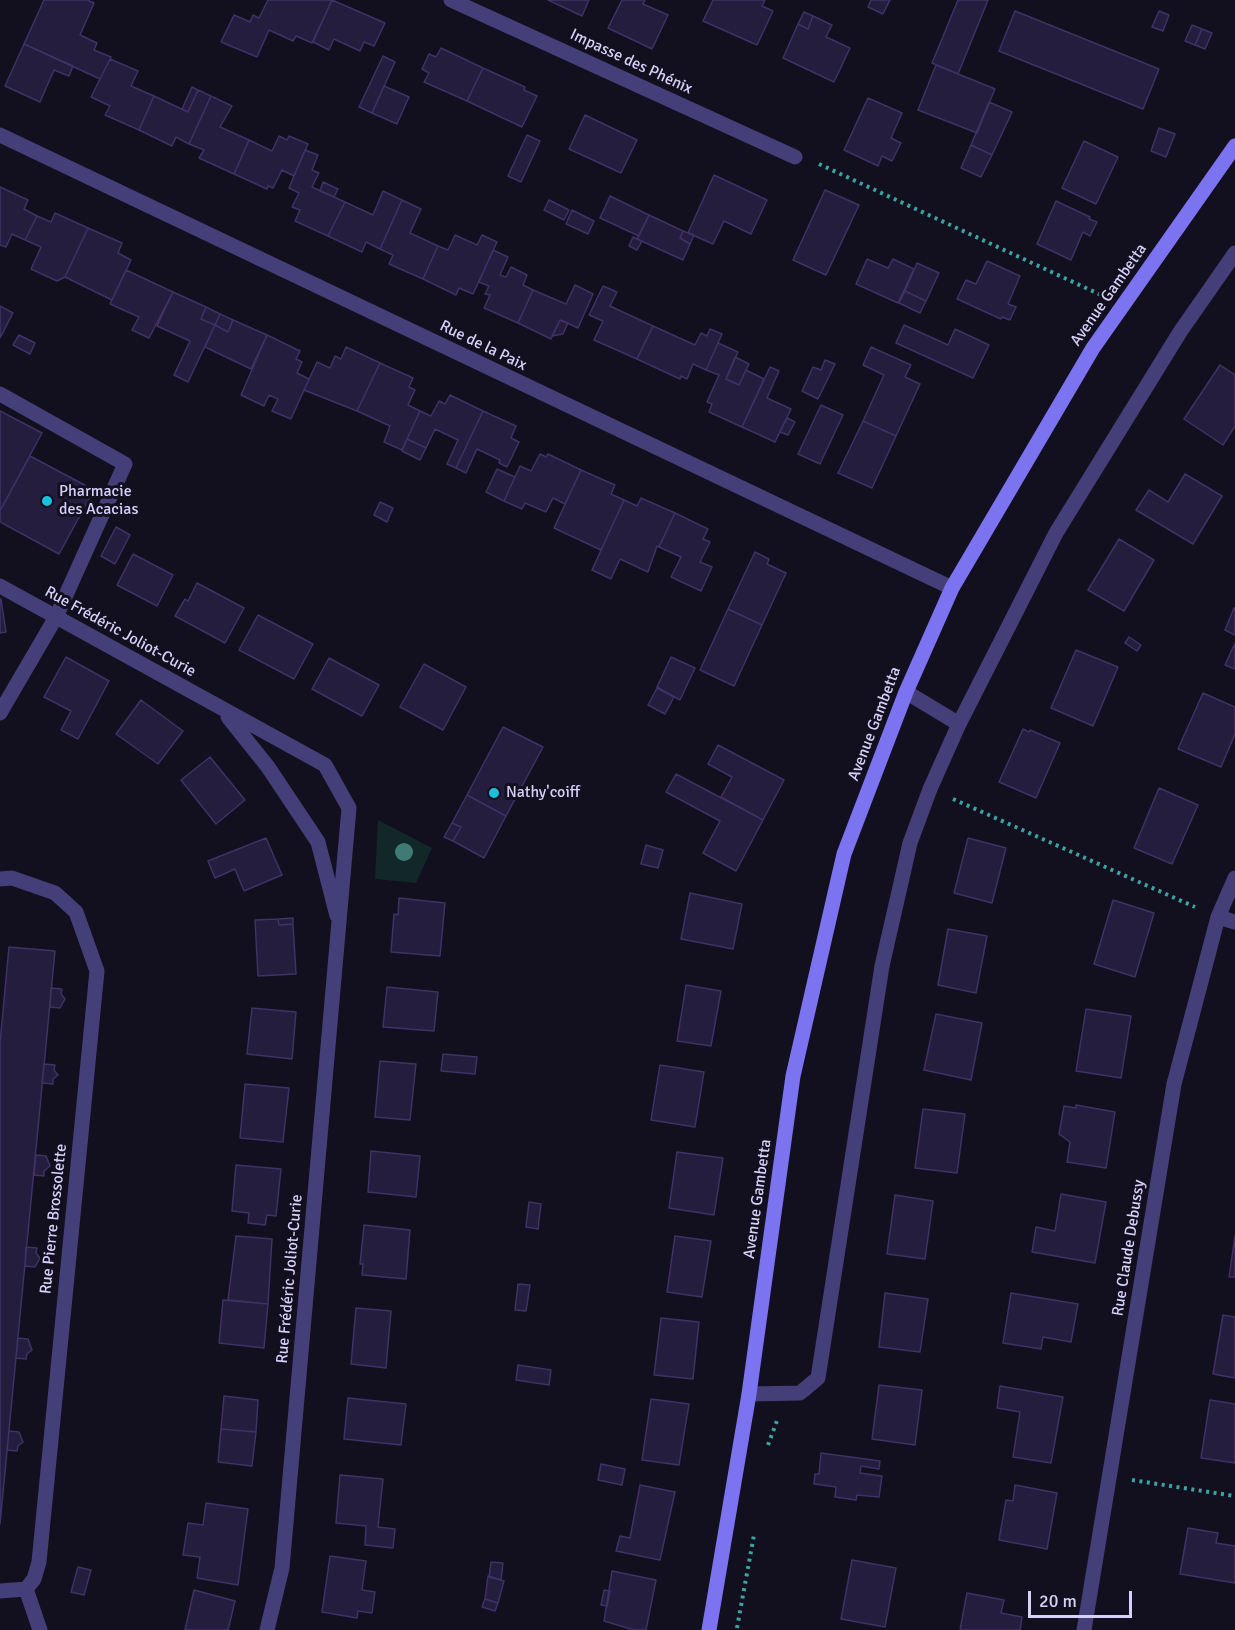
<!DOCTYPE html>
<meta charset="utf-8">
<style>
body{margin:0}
#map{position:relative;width:1235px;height:1630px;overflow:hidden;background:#120f1e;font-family:Signika,sans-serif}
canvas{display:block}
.scale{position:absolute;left:1028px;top:1591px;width:104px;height:27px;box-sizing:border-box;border:3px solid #d7d1fa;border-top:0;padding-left:8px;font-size:18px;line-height:21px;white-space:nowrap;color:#d7d1fa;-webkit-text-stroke:4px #120f1e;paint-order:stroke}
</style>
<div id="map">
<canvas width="1235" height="1630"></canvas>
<div class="scale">20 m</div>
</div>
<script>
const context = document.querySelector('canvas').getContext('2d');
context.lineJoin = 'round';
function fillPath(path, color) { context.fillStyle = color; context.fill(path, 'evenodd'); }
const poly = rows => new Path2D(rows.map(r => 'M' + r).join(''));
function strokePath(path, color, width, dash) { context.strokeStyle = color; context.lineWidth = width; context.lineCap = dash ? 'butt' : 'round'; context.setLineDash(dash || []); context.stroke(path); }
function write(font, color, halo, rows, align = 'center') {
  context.font = font + ' Signika,sans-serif'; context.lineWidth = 6; context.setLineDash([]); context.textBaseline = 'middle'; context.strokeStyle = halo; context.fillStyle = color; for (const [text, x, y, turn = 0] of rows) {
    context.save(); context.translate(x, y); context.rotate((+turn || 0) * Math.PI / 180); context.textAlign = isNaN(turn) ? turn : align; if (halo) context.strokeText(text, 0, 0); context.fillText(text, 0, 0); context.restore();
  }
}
fillPath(poly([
 [378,820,432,848,416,883,375,879]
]), '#122727');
const building = poly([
 [44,0,87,0,94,3,80,35,97,43,94,50,111,57,100,79,24,44,44,0],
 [268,0,332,0,312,43,296,36,293,41,269,30,257,57,221,42,234,15,250,22,253,15,259,18,268,0],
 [332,0,385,23,374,46,364,42,360,51,334,39,329,50,313,42,332,0],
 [548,0,589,0,582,16,548,0],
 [622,0,645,0,643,4,668,15,652,49,608,28,622,0],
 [713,0,765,0,762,6,773,11,757,45,703,21,713,0],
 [871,0,890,0,883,14,868,7,871,0],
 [958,0,988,0,958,74,932,63,958,0],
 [1015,11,1159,69,1143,109,999,51,1015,11],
 [1159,11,1169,15,1163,31,1152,27,1159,11],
 [804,12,813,16,808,29,798,24,804,12],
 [813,16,832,25,826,37,850,48,834,82,783,58,798,24,808,29,813,16],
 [1192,25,1202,29,1195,45,1185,41,1192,25],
 [1202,29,1212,33,1205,49,1195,45,1202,29],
 [24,44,73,66,69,76,54,70,40,102,5,86,24,44],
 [441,48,483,68,467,101,424,82,429,73,422,69,429,54,436,57,441,48],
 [383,56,395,62,372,113,359,107,383,56],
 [110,59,138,71,131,86,154,96,139,130,105,115,110,106,91,97,110,59],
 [936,65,995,89,977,133,918,110,936,65],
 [483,68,525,87,524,90,537,96,522,127,467,101,483,68],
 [384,86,409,97,397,124,372,113,384,86],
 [192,87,198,90,188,112,182,109,192,87],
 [198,90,211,96,189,144,176,137,172,146,139,130,154,96,188,112,198,90],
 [211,96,232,106,220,127,249,140,234,174,199,158,204,150,189,144,211,96],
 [868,98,902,113,891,138,901,143,892,161,882,156,878,166,844,150,868,98],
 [989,102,1012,112,992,155,971,145,989,102],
 [585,115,637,140,621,173,569,149,585,115],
 [1159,128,1175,134,1166,157,1151,151,1159,128],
 [527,135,540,141,521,182,508,176,527,135],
 [279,136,287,140,289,136,308,144,294,176,282,170,273,188,268,186,267,189,234,174,249,140,272,151,279,136],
 [1084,141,1118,157,1096,204,1062,188,1084,141],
 [971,145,992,155,981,177,961,168,971,145],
 [305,150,318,155,312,170,319,173,312,187,345,202,328,236,295,221,300,210,292,207,299,193,289,188,305,150],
 [714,175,767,200,751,234,724,221,713,244,688,233,714,175],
 [323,182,338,189,334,197,320,191,323,182],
 [0,187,28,200,24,209,37,216,25,240,12,234,6,247,0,245,0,187],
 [825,190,859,205,826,275,793,260,825,190],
 [383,191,402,200,380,249,366,242,362,252,328,236,345,202,373,215,383,191],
 [610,196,649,215,639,236,600,218,610,196],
 [402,200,421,209,410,233,438,246,423,279,389,264,393,255,380,249,402,200],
 [549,200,569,210,564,220,544,210,549,200],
 [1056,201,1090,217,1089,219,1097,222,1090,236,1083,232,1071,260,1037,244,1056,201],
 [572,210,594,221,588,234,566,224,572,210],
 [55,213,88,228,65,277,57,281,31,269,41,247,25,240,37,216,51,222,55,213],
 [649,215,683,231,680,238,690,244,683,260,637,239,649,215],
 [88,228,122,243,118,253,131,260,112,300,65,277,88,228],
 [683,231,694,235,690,244,680,238,683,231],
 [455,235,477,245,482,235,497,242,473,294,459,288,456,295,423,279,438,246,448,250,455,235],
 [633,237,642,241,637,250,629,246,633,237],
 [493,250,508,257,500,275,506,277,511,267,527,275,523,285,533,290,518,323,484,308,490,295,485,294,489,286,479,282,493,250],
 [867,259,888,268,893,259,914,269,898,303,856,284,867,259],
 [987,261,1020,276,1008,304,1016,307,1010,320,1002,317,1001,319,957,299,966,280,976,284,987,261],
 [917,263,939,273,926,301,905,291,917,263],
 [126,270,173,292,149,338,132,330,139,317,110,304,126,270],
 [575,285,593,294,578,328,560,320,551,339,518,323,533,290,566,304,575,285],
 [603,286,617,292,610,306,653,326,637,359,594,340,603,321,589,315,603,286],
 [905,291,926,301,920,313,899,303,905,291],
 [173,292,206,307,201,319,215,325,188,382,174,375,190,341,157,326,173,292],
 [0,306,13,313,0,338,0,306],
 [206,307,220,314,215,325,201,319,206,307],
 [220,314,233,320,228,332,215,325,220,314],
 [233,320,267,335,251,369,205,347,215,325,228,332,233,320],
 [560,320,568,323,563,334,552,336,560,320],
 [904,325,948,345,955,329,989,345,973,378,896,343,904,325],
 [653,326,695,345,701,333,707,336,710,329,722,334,706,370,693,364,687,379,681,376,680,379,637,359,653,326],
 [19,335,35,343,30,354,13,345,19,335],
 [267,335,300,351,296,359,302,362,297,373,309,379,291,419,272,411,278,399,269,395,264,406,241,395,267,335],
 [718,343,738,352,726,379,739,385,746,370,764,379,742,427,709,412,712,404,707,402,719,375,706,370,718,343],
 [346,347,380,363,357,411,304,390,317,362,330,368,335,356,341,359,346,347],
 [871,347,911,365,905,377,920,384,896,436,863,421,884,375,863,365,871,347],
 [735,357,749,364,739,385,726,379,735,357],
 [825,360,835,364,818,399,802,391,813,367,821,370,825,360],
 [380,363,413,378,409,387,415,390,408,405,420,411,402,450,384,442,390,426,357,411,380,363],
 [1220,365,1235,375,1235,426,1223,445,1184,419,1220,365],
 [770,367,779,371,767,398,791,409,775,442,742,427,770,367],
 [450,395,483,411,456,468,447,464,458,440,435,429,426,448,407,439,420,411,431,416,439,401,445,404,450,395],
 [821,405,843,415,820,464,798,454,821,405],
 [0,411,42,433,0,511,0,411],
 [483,411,516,426,511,438,519,442,507,467,499,463,500,460,477,449,466,473,456,468,483,411],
 [787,418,795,422,788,435,780,432,787,418],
 [863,421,896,436,872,488,838,473,863,421],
 [407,439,426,448,420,460,402,451,407,439],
 [540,454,546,457,548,454,581,470,565,504,553,498,546,512,525,503,522,509,504,501,520,466,531,471,540,454],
 [30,456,94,490,59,554,0,522,0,511,30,456],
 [497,469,515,477,504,501,486,492,497,469],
 [581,470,615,485,611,494,624,500,601,550,554,528,581,470],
 [1185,474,1222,496,1193,544,1136,510,1149,490,1168,502,1185,474],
 [641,498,675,513,659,547,657,546,648,572,620,559,611,579,592,570,624,500,637,506,641,498],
 [380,502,393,508,387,522,374,515,380,502],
 [675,513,708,529,703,539,710,542,700,562,712,567,701,591,671,577,681,557,659,547,675,513],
 [116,527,130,535,115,564,101,556,116,527],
 [1119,539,1154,560,1124,611,1088,590,1119,539],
 [755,552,769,559,767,564,786,573,762,625,728,609,755,552],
 [133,554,173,575,157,606,117,585,133,554],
 [197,583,244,608,225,643,175,616,185,599,188,601,197,583],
 [1,599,6,632,0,633,0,599,1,599],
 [1234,608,1235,608,1235,635,1225,630,1234,608],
 [728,609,762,625,734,686,700,670,728,609],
 [258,615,313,644,294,679,239,650,258,615],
 [1129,637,1141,645,1137,651,1125,643,1129,637],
 [1235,643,1235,669,1225,665,1235,643],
 [1076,650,1118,667,1093,726,1051,708,1076,650],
 [66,657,109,681,78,739,61,730,71,711,44,697,66,657],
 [671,657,695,668,680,700,657,687,671,657],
 [329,658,379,685,362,716,312,689,329,658],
 [424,664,466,687,443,730,400,707,424,664],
 [657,688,674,697,665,714,648,705,657,688],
 [1203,693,1235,707,1235,734,1221,767,1178,749,1203,693],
 [141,700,183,731,158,764,116,734,141,700],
 [503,727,543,747,506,816,467,795,503,727],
 [1023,729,1029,732,1030,730,1060,743,1036,798,999,782,1023,729],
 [718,745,784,780,763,820,721,797,732,777,708,764,718,745],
 [210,757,245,800,216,824,181,780,210,757],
 [676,774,763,820,736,871,703,853,720,821,666,792,676,774],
 [1159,788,1198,805,1172,864,1134,848,1159,788],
 [467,795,506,816,484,858,453,841,461,827,452,823,467,795],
 [452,823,461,827,453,841,444,837,452,823],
 [266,838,282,875,244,891,235,869,215,878,208,861,266,838],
 [968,838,1006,848,992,903,954,893,968,838],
 [646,845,663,850,658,868,641,864,646,845],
 [690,893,742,904,733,949,681,939,690,893],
 [399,898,445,903,440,956,391,952,394,914,398,915,399,898],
 [1113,900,1154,913,1135,977,1094,964,1113,900],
 [293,918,293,924,279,925,278,919,293,918],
 [278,919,279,925,293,924,296,974,258,976,255,920,278,919],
 [948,929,987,936,976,993,938,985,948,929],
 [9,947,55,951,0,1524,0,1043,9,947],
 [686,985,721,991,711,1046,677,1041,686,985],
 [387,987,438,992,434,1031,383,1027,387,987],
 [51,988,62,989,61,994,65,999,60,1008,50,1007,51,988],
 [252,1008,296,1012,292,1059,247,1054,252,1008],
 [1086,1009,1131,1016,1121,1078,1076,1071,1086,1009],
 [936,1014,982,1023,971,1080,924,1070,936,1014],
 [443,1054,477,1057,475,1074,441,1071,443,1054],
 [380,1061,416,1064,410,1120,375,1117,380,1061],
 [44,1064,55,1065,54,1070,58,1075,53,1079,53,1084,42,1083,44,1064],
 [660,1065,704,1072,695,1127,651,1120,660,1065],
 [245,1084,289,1088,283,1142,240,1138,245,1084],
 [1076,1105,1115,1112,1106,1168,1067,1162,1070,1142,1059,1134,1064,1106,1076,1108,1076,1105],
 [923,1109,965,1114,957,1173,915,1168,923,1109],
 [371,1151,420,1156,416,1197,368,1192,371,1151],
 [677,1152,723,1158,714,1215,669,1208,677,1152],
 [36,1155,46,1156,50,1166,44,1171,44,1176,34,1175,36,1155],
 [236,1165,281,1169,276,1216,267,1215,265,1225,248,1223,249,1213,232,1211,236,1165],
 [1061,1194,1106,1202,1095,1263,1032,1252,1036,1227,1055,1231,1061,1194],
 [895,1195,933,1201,925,1259,887,1254,895,1195],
 [529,1202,541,1204,538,1229,526,1227,529,1202],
 [364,1225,410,1230,406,1279,362,1275,363,1264,360,1264,364,1225],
 [236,1236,272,1239,268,1304,228,1300,236,1236],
 [675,1236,711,1241,702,1297,667,1292,675,1236],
 [1235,1236,1235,1277,1229,1277,1235,1236],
 [26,1247,37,1248,36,1253,40,1258,35,1267,25,1266,26,1247],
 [518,1284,530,1285,526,1311,515,1310,518,1284],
 [885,1293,928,1299,920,1352,879,1347,885,1293],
 [1011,1293,1078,1304,1071,1342,1043,1337,1041,1349,1003,1343,1011,1293],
 [223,1300,268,1304,264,1348,219,1343,223,1300],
 [356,1308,391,1311,386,1368,351,1364,356,1308],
 [1223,1315,1235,1317,1235,1378,1213,1374,1223,1315],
 [661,1318,699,1322,693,1379,654,1375,661,1318],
 [18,1338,28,1339,32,1350,27,1354,26,1359,16,1358,18,1338],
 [518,1365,551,1370,549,1385,516,1380,518,1365],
 [879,1385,922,1390,915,1445,872,1439,879,1385],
 [1000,1386,1063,1397,1051,1463,1013,1457,1020,1412,997,1408,1000,1386],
 [224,1396,258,1400,256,1432,221,1429,224,1396],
 [348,1398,406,1404,401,1445,344,1439,348,1398],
 [651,1399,689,1404,679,1465,642,1460,651,1399],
 [1210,1400,1235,1404,1235,1463,1201,1458,1210,1400],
 [221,1429,256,1432,252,1466,218,1462,221,1429],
 [9,1431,19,1432,23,1442,18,1446,17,1451,7,1450,9,1431],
 [821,1453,880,1461,879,1469,861,1466,860,1473,882,1476,879,1497,857,1495,856,1500,835,1497,836,1487,814,1484,815,1474,819,1474,821,1453],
 [601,1464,625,1469,622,1485,598,1480,601,1464],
 [340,1475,383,1479,378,1527,395,1529,393,1548,365,1545,366,1526,336,1523,340,1475],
 [640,1485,675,1492,660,1560,616,1551,620,1536,630,1538,640,1485],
 [1015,1485,1057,1493,1047,1549,999,1540,1006,1500,1013,1501,1015,1485],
 [206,1503,248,1509,238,1585,197,1578,200,1557,183,1555,188,1523,203,1525,206,1503],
 [1188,1528,1218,1533,1216,1543,1235,1546,1235,1583,1180,1574,1188,1528],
 [330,1556,366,1561,362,1590,375,1592,372,1613,358,1611,357,1618,322,1612,330,1556],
 [852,1560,896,1568,885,1627,841,1619,852,1560],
 [491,1562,503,1563,501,1580,489,1577,491,1562],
 [78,1567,91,1570,84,1595,71,1592,78,1567],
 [612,1571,656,1580,646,1630,634,1630,604,1621,612,1571],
 [488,1576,504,1581,498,1603,485,1599,488,1576],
 [194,1590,235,1601,228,1630,185,1630,194,1590],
 [604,1590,610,1591,607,1606,601,1605,604,1590],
 [967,1593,1004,1600,1001,1613,1022,1617,1020,1630,960,1630,967,1593],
 [485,1599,498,1603,495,1611,482,1607,485,1599]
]);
fillPath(building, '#251d3d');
strokePath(building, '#3e3266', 1.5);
strokePath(poly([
 [819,164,1101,295],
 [953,799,1195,907],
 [768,1445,778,1418],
 [1132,1480,1235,1496],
 [737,1628,754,1535]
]), '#3ba4a2', 4, [3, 4.5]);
strokePath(poly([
 [0,394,125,464,56,617,0,713],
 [26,1589,40,1630]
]), '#443f78', 15);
strokePath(poly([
 [451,0,795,157],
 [0,135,952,588],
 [0,586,325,765,349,808,282,1568,267,1630],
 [906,692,959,724],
 [228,717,268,767,318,842,337,916],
 [0,879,12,878,55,893,76,912,97,971,39,1562,34,1579,26,1589,0,1591],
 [1218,917,1235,922],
 [749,1394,800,1393,818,1378,882,966,910,843,930,789,959,724,1056,533,1180,332,1235,253],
 [1084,1630,1174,1084,1218,917,1235,878]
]), '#443f78', 15);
strokePath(poly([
 [709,1630,749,1394,793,1076,844,854,906,692,952,588,1093,348,1235,146]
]), '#7b73ef', 15);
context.fillStyle = '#407a74';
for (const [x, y] of [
 [404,852]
]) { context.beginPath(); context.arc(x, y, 9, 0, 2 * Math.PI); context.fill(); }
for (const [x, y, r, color] of [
 [47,501,6,"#1ac1dd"],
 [494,793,6,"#1ac1dd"]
]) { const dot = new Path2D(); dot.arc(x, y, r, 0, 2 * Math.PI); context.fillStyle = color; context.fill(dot); strokePath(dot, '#120f1e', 2); }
write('16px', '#d7d1fa', '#120f1e', [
 ["Impasse des Phénix",631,62,25],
 ["Avenue Gambetta",1109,295,-55],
 ["Rue de la Paix",483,346,26],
 ["Rue Frédéric Joliot-Curie",120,632,29],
 ["Avenue Gambetta",875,724,-69],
 ["Avenue Gambetta",758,1199,-82],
 ["Rue Pierre Brossolette",54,1219,-84],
 ["Rue Claude Debussy",1129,1248,-81],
 ["Rue Frédéric Joliot-Curie",290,1279,-85]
]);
write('16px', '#d7d1fa', '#120f1e', [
 ["Pharmacie",59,492],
 ["des Acacias",59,510],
 ["Nathy'coiff",506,793]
], 'left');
</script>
